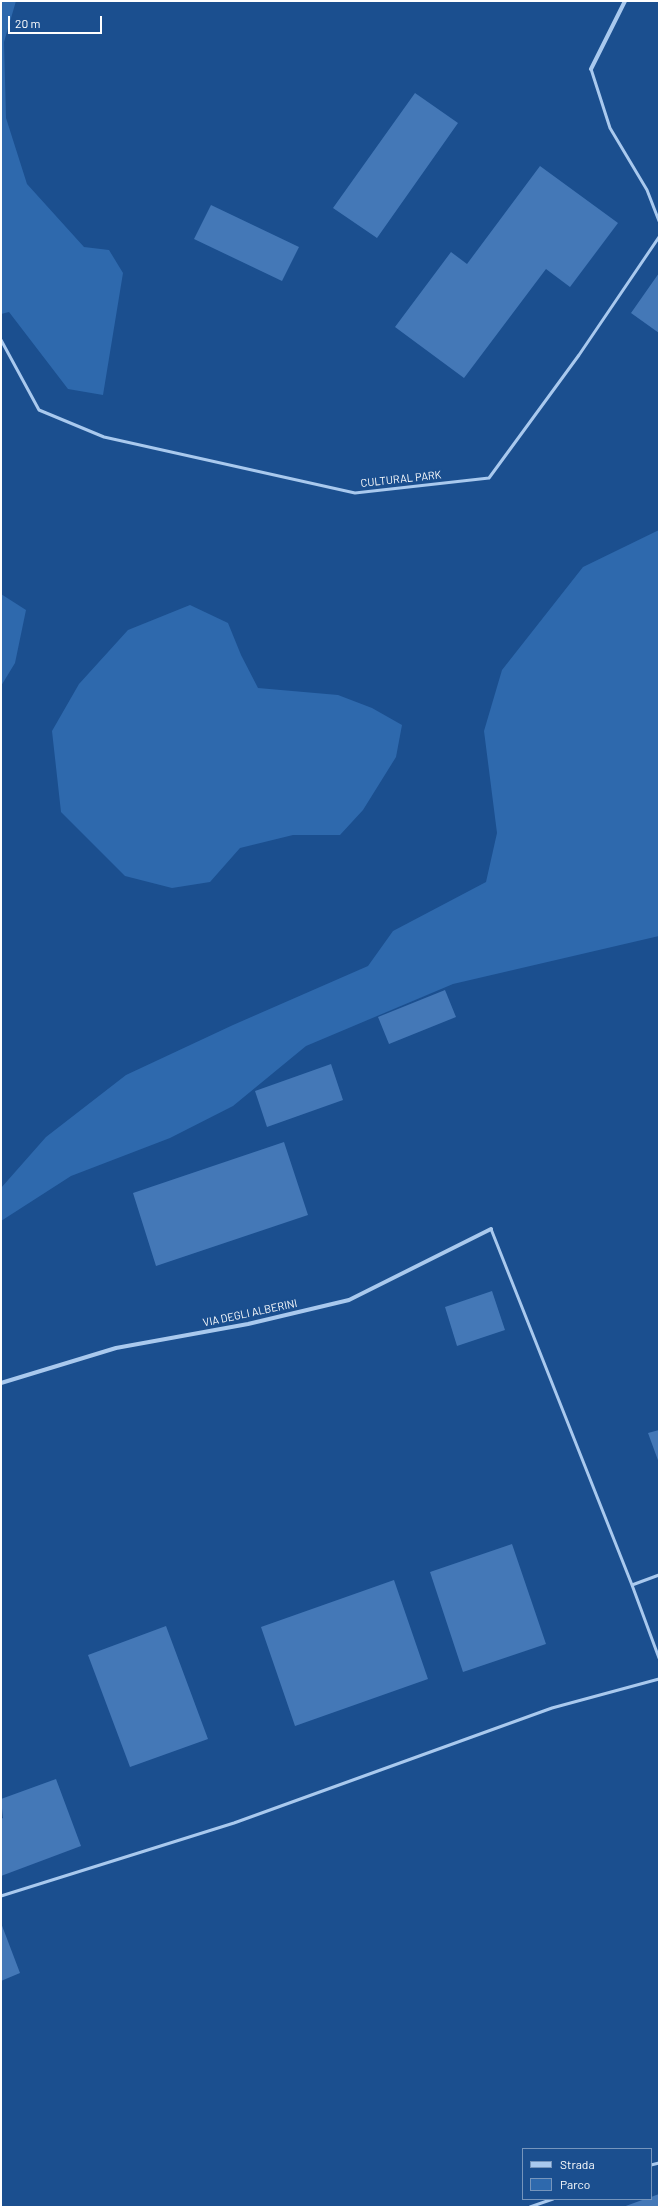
<!DOCTYPE html>
<style>
body{margin:0}
#map{position:relative;width:660px;height:2208px;overflow:hidden;background:#1b4f8f;font-family:Barlow,sans-serif}
canvas{display:block}
.frame{position:absolute;inset:0;border:2px solid #fff;pointer-events:none}
.legend{position:absolute;left:522px;top:2148px;width:130px;height:52px;box-sizing:border-box;background:#1b4f8f;border:1px solid #7695bc;margin:0;padding:5px 7px;list-style:none;font-size:12px;color:#fff}
.legend li{display:flex;align-items:center;gap:8px;height:20px}
.legend b{width:20px;border:1px solid #7695bc}
.scale{position:absolute;left:8px;top:16px;width:94px;height:18px;box-sizing:border-box;border:2px solid #fff;border-top:0;padding-left:5px;font-size:12px;line-height:14px;white-space:nowrap;color:#fff;-webkit-text-stroke:3px #1b4f8f;paint-order:stroke}
</style>
<div id="map">
<canvas width="660" height="2208"></canvas>
<div class="frame"></div>
<ul class="legend">
<li><b style="height:5px;background:#a9c9ee"></b>Strada</li>
<li><b style="height:11px;background:#2e69ad"></b>Parco</li>
</ul>
<div class="scale">20 m</div>
</div>
<script>
const context = document.querySelector('canvas').getContext('2d');
context.lineJoin = 'round';
function fillPath(path, color) { context.fillStyle = color; context.fill(path, 'evenodd'); }
const poly = rows => new Path2D(rows.map(r => 'M' + r).join(''));
function strokePath(path, color, width, dash) { context.strokeStyle = color; context.lineWidth = width; context.lineCap = dash ? 'butt' : 'round'; context.setLineDash(dash || []); context.stroke(path); }
function write(font, color, halo, rows, align = 'center') {
  context.font = font + ' Barlow,sans-serif'; context.lineWidth = 4; context.setLineDash([]); context.textBaseline = 'middle'; context.strokeStyle = halo; context.fillStyle = color; for (const [text, x, y, turn = 0] of rows) {
    context.save(); context.translate(x, y); context.rotate((+turn || 0) * Math.PI / 180); context.textAlign = isNaN(turn) ? turn : align; if (halo) context.strokeText(text, 0, 0); context.fillText(text, 0, 0); context.restore();
  }
}
fillPath(poly([
 [1,1,16,1,4,42,6,118,27,184,84,247,109,250,123,273,103,395,68,389,9,312,1,314],
 [659,530,659,936,453,984,306,1046,233,1106,170,1138,71,1176,1,1221,1,1188,46,1137,126,1075,233,1025,368,966,393,931,486,882,497,833,484,731,502,670,583,567],
 [1,594,26,610,15,663,1,686],
 [190,605,228,623,241,655,258,688,338,695,372,708,402,725,396,757,363,810,340,835,293,835,240,848,210,882,172,888,125,876,61,812,52,731,79,684,128,630]
]), '#2e69ad');
fillPath(poly([
 [415,93,458,123,377,238,333,208],
 [540,166,618,223,570,287,546,269,464,378,395,327,451,252,467,264],
 [211,205,299,247,282,281,194,239],
 [659,273,659,333,631,313],
 [445,990,456,1017,389,1044,378,1017],
 [331,1064,343,1100,267,1127,255,1091],
 [284,1142,308,1215,156,1266,133,1193],
 [492,1291,505,1330,457,1346,445,1307],
 [659,1430,659,1463,648,1433],
 [512,1544,546,1644,463,1672,430,1572],
 [394,1580,428,1679,295,1726,261,1627],
 [166,1626,208,1739,130,1767,88,1655],
 [56,1779,81,1846,1,1876,1,1819,3,1818,1,1799],
 [1,1923,20,1973,1,1981],
 [659,2194,659,2207,623,2207,645,2199,651,2199,651,2197]
]), '#4478b7');
strokePath(poly([
 [591,69,610,128,647,190,659,221],
 [1,340,39,410,104,437,355,493,489,478,579,355,659,237],
 [491,1229,632,1585,659,1658],
 [632,1585,659,1575],
 [1,1896,234,1823,552,1708,659,1679],
 [651,2165,659,2163],
 [530,2207,553,2199]
]), '#a9c9ee', 3);
strokePath(poly([
 [591,69,625,1],
 [1,1383,116,1348,248,1324,349,1300,491,1229]
]), '#a9c9ee', 4);
write('11px', '#fff', '#1b4f8f', [
 ["CULTURAL PARK",401,479,-6],
 ["VIA DEGLI ALBERINI",250,1313,-12]
]);
</script>
